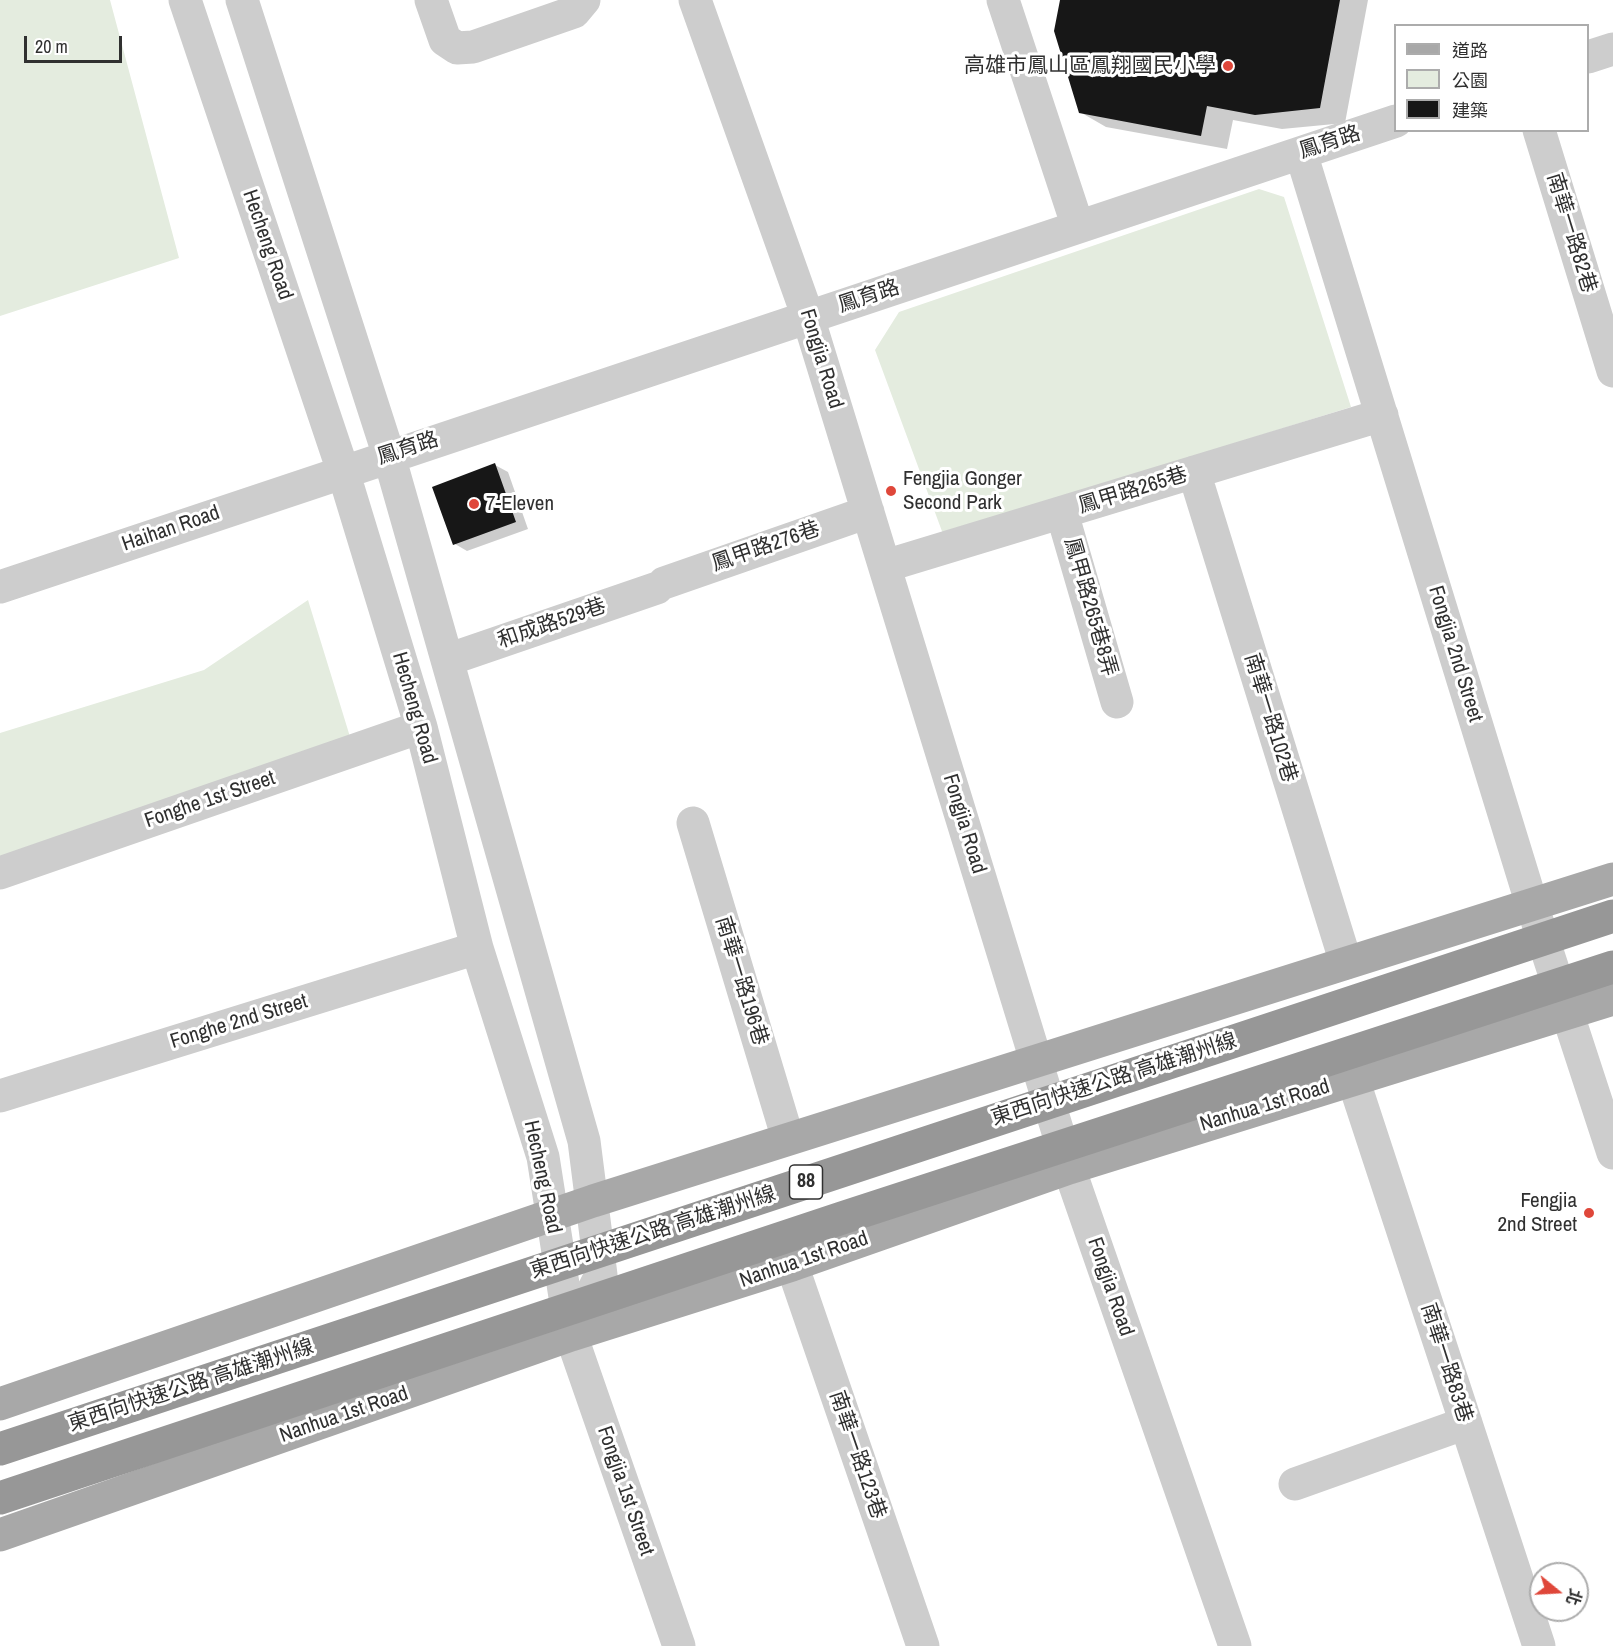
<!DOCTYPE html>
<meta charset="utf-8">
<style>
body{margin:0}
#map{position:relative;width:1613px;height:1646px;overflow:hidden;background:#fff;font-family:"Archivo Narrow","Noto Sans TC",sans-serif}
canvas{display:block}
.legend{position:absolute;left:1394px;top:24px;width:195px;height:108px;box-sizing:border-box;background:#fff;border:2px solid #acacac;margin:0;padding:8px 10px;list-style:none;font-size:18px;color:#303030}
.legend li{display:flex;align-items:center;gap:12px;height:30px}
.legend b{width:30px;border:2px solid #acacac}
.north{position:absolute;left:1529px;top:1562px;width:60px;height:60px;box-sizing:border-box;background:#fff;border:2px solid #acacac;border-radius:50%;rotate:108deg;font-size:16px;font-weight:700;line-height:24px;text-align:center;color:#303030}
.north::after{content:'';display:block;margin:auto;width:21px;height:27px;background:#df473a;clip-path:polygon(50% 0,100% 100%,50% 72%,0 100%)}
.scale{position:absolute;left:24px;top:36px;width:98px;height:27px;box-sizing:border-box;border:3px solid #303030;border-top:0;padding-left:8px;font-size:18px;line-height:21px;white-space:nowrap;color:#303030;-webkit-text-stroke:4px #fff;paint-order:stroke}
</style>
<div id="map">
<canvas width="1613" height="1646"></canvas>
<ul class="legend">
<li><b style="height:8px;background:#a8a8a8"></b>道路</li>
<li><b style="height:16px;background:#e4ecdf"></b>公園</li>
<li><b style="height:16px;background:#171717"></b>建築</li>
</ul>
<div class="north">北</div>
<div class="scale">20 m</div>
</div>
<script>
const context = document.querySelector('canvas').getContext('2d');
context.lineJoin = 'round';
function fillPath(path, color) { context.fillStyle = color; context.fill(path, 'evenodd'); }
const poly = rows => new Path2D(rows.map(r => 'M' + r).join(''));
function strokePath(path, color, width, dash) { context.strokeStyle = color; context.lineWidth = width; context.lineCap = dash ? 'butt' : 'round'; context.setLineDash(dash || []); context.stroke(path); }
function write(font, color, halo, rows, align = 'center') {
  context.font = font + ' "Archivo Narrow","Noto Sans TC",sans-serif'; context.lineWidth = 6; context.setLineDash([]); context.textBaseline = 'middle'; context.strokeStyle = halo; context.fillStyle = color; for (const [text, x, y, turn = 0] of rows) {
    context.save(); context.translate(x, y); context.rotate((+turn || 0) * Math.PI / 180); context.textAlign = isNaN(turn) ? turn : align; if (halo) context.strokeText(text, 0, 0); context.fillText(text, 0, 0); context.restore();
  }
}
fillPath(poly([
 [0,0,110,0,179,258,0,316],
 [1259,189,1284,197,1351,407,943,534,875,350,899,312],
 [308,600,351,740,0,858,0,733,204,670]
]), '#e4ecdf');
fillPath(poly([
 [1061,0,1368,0,1345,123,1282,129,1233,120,1227,149,1106,127,1080,112],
 [495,465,508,472,528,529,467,551,455,544]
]), '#0003');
fillPath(poly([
 [1060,0,1340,0,1320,108,1255,115,1207,106,1201,136,1079,113,1054,31],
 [495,463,516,522,453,545,432,487]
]), '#171717');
strokePath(poly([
 [185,0,343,471,421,727,477,948,543,1157,571,1335,679,1646],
 [242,0,389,456,584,1141,601,1275,577,1323],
 [431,0,445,40,457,48,473,47,574,12,584,0],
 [695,0,808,317,1069,1168,1235,1646],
 [1003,0,1078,227],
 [1588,57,1613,49],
 [1539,130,1613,371],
 [1301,153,1532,905,1613,1153],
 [1194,472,1346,963],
 [1062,513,1117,702],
 [885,566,1382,415],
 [664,583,868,512],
 [0,587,1396,121],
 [447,660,657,588],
 [693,823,788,1139],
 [0,873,421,727],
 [1353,1079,1539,1646],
 [0,1096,477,948],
 [792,1265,923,1646],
 [1295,1484,1466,1423]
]), '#cdcdcd', 33);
strokePath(poly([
 [0,1404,593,1201,1613,879],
 [0,1535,571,1335,792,1265,1069,1168,1613,999]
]), '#a8a8a8', 33);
strokePath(poly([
 [0,1449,1613,916],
 [0,1498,842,1218,1613,967]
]), '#979797', 33);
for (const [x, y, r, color] of [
 [1228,66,6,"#df473a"],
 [891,491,6,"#df473a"],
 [474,504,6,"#df473a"],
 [1589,1213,6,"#df473a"]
]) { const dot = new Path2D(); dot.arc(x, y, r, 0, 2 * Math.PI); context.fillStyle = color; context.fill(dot); strokePath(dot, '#fff', 2); }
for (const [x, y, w] of [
 [806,1182,33]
]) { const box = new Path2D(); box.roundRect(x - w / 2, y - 17, w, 34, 4.5); context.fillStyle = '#fff'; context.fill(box); strokePath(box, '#303030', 1.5); }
write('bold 20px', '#303030', null, [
 ["88",806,1182]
]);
write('21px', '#303030', '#fff', [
 ["高雄市鳳山區鳳翔國民小學",1216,66],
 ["Fengjia Gonger",903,479,"left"],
 ["Second Park",903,503,"left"],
 ["7-Eleven",486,504,"left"],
 ["Fengjia",1577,1201],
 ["2nd Street",1577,1225]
], 'right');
write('21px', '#303030', '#fff', [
 ["鳳育路",1330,143,-18],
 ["南華一路82巷",1571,233,73],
 ["Hecheng Road",267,245,71],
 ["鳳育路",869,297,-18],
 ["Fongjia Road",821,359,73],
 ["鳳育路",408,449,-18],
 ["鳳甲路265巷",1133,491,-17],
 ["Haihan Road",171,529,-19],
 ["鳳甲路276巷",766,547,-19],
 ["鳳甲路265巷8弄",1090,607,74],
 ["和成路529巷",552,624,-19],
 ["Fongjia 2nd Street",1455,654,73],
 ["Hecheng Road",414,708,74],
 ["南華一路102巷",1270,718,73],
 ["Fonghe 1st Street",210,800,-19],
 ["Fongjia Road",964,824,73],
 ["南華一路196巷",741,981,73],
 ["Fonghe 2nd Street",239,1022,-17],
 ["東西向快速公路 高雄潮州線",1114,1080,-18],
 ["Nanhua 1st Road",1265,1106,-17],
 ["Hecheng Road",542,1177,78],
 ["東西向快速公路 高雄潮州線",653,1233,-18],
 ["Nanhua 1st Road",804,1260,-19],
 ["Fongjia Road",1110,1287,71],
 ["南華一路83巷",1446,1363,72],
 ["東西向快速公路 高雄潮州線",191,1386,-18],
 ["Nanhua 1st Road",344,1415,-19],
 ["南華一路123巷",857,1455,71],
 ["Fongjia 1st Street",625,1491,71]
]);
</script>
